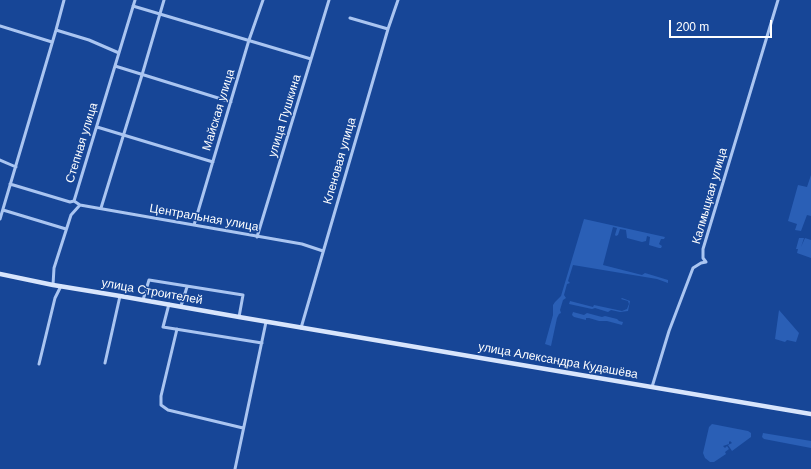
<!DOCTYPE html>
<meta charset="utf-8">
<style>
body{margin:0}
#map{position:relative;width:811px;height:469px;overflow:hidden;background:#174697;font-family:Helvetica,sans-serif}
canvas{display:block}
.scale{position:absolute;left:669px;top:20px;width:103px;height:18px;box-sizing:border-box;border:2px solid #fff;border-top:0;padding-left:5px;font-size:12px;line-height:14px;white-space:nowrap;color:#fff;-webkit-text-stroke:3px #174697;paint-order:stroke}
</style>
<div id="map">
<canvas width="811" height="469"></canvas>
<div class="scale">200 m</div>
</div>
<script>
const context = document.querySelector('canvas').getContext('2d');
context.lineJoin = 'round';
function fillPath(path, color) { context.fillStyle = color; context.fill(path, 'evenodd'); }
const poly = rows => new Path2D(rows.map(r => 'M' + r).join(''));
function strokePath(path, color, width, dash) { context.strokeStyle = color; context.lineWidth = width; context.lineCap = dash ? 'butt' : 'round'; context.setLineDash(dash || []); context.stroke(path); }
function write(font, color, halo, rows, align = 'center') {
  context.font = font + ' Helvetica,sans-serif'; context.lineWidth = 3; context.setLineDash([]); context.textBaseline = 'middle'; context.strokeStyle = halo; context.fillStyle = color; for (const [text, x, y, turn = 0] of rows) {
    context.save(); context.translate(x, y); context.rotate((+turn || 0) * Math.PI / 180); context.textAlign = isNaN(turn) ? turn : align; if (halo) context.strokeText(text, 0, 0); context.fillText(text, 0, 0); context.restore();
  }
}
fillPath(poly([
 [811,175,811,216,807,215,801,231,795,230,797,224,788,221,798,185,807,187],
 [584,219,665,237,664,239,661,239,659,244,662,246,661,248,659,248,649,245,650,237,647,236,646,241,642,242,627,238,626,230,620,229,618,235,616,236,615,235,617,228,613,227,603,265,642,275,645,273,668,280,668,283,657,279,573,265,568,281,570,283,567,284,564,295,566,298,563,300,560,310,561,313,559,314,557,318,551,346,545,344,553,315,553,305,555,302,561,296],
 [799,238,804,238,801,247,805,238,811,240,811,258,797,253,798,249,796,249],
 [622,298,630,301,628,311,620,312,611,310,608,312,595,308,592,309,569,304,570,301,593,307,594,305,622,311,627,309,629,304,628,301,621,299],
 [779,310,799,333,796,342,787,340,785,342,775,339],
 [573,312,584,315,587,313,602,317,605,316,617,319,619,321,623,322,622,325,607,321,599,321,589,318,586,318,586,320,574,317,572,315],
 [712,424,748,431,751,433,751,437,732,451,728,445,732,443,730,441,729,442,729,444,723,446,725,448,727,446,729,449,725,452,726,454,714,462,710,462,705,458,703,453,709,427],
 [763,433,811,441,811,448,764,439,762,437]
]), '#2a5fb6');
strokePath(poly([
 [133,6,311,59],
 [350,18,388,29],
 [0,26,52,42],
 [56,30,89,40,119,53],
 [115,66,231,102],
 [97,127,213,162],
 [0,160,16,167],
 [10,184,70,202,74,201],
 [80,205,302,244,323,251],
 [101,208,142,75,164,0],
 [3,210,66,229],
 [0,219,56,30,64,0],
 [194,225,249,40,263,0],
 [257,237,329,0],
 [53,285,54,268,71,215,80,205,74,201,135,0],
 [143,300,149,280,243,295,239,317],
 [169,304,163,327,262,343],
 [181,306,187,287],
 [301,328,388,29,398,0],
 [177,329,161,396,161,405,168,410,243,428],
 [105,363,120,296],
 [39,364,55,298,61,286],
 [652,387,669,331,693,268,701,263,706,262,703,258,703,249,778,0],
 [235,469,266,322]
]), '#aac5f1', 3);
strokePath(poly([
 [0,274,53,285,120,296,239,317,811,414]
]), '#d8e5fc', 4.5);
write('12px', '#fff', '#174697', [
 ["Майская улица",219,110,-73],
 ["улица Пушкина",285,116,-73],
 ["Степная улица",82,143,-73],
 ["Кленовая улица",340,161,-74],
 ["Калмыцкая улица",710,196,-74],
 ["Центральная улица",204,218,10],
 ["улица Строителей",152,292,10],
 ["улица Александра Кудашёва",558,361,10]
]);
</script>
